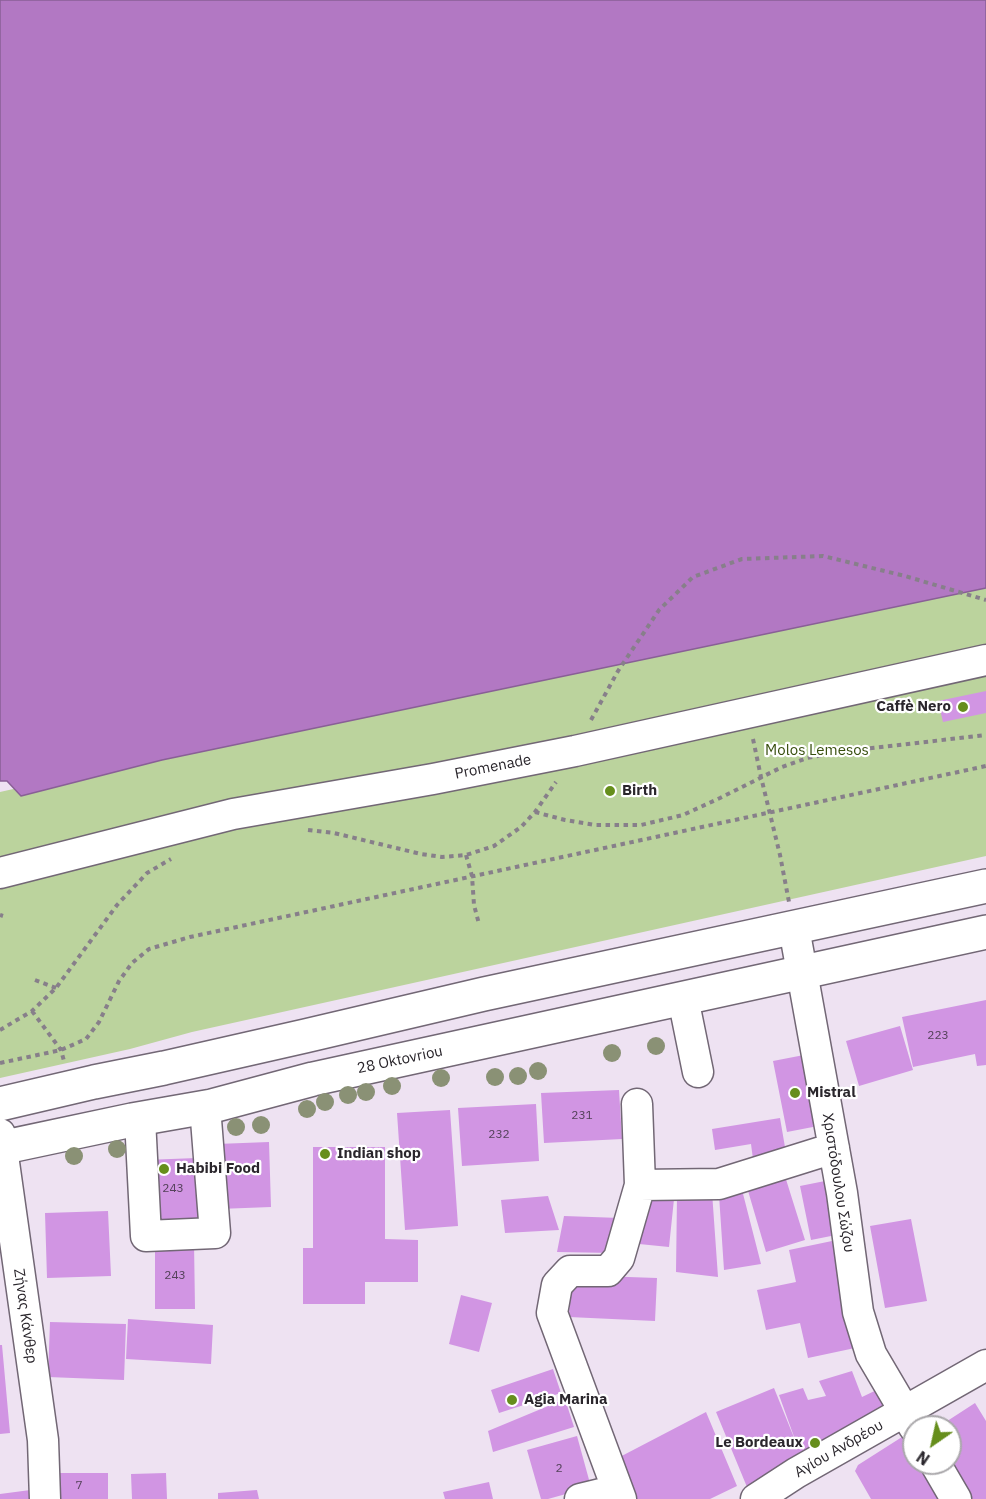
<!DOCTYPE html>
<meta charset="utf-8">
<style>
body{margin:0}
#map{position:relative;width:986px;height:1499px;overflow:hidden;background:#eee2f2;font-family:"IBM Plex Sans",sans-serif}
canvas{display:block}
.north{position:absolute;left:902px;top:1415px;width:60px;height:60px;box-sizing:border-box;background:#fff;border:2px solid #aaa8ab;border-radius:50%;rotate:214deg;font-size:16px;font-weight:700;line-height:24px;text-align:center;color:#2a262c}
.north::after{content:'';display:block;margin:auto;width:21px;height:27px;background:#668e1c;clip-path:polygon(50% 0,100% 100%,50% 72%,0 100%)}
</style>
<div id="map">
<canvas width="986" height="1499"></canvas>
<div class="north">N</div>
</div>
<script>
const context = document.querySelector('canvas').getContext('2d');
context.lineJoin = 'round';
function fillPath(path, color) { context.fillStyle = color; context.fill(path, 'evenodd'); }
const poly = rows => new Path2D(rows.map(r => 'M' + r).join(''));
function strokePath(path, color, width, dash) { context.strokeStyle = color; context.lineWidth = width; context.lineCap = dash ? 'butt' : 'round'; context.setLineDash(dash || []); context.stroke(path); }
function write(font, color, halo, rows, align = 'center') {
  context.font = font + ' "IBM Plex Sans",sans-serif'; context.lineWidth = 4.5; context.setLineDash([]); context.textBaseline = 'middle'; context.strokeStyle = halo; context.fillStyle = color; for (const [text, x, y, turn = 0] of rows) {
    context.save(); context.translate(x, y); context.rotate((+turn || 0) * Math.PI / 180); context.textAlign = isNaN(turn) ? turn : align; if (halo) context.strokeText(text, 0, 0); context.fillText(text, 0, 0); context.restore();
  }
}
fillPath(poly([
 [986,572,986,856,192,1032,130,1049,0,1078,0,792,782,616]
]), '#bbd39d');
const water = poly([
 [0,0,986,0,986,588,162,760,21,796,7,781,0,781,0,0]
]);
fillPath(water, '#b278c3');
strokePath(water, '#895f96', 1.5);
fillPath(poly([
 [986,691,986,713,943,722,938,701],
 [986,1000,986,1065,977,1066,975,1054,913,1067,902,1017],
 [900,1026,913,1070,859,1086,846,1041],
 [804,1055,818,1126,787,1132,773,1061],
 [619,1090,622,1139,544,1143,541,1093],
 [536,1104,539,1161,462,1166,458,1108],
 [450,1110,458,1226,405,1230,397,1113],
 [780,1118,786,1153,753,1159,751,1144,715,1150,712,1129],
 [269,1142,271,1207,219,1209,217,1144],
 [313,1147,385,1147,385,1239,418,1240,418,1282,365,1282,365,1304,303,1304,303,1248,313,1248],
 [197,1158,200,1218,148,1220,145,1160],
 [784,1173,805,1240,766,1252,746,1184],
 [830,1180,841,1234,811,1240,800,1186],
 [741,1186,761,1264,724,1270,719,1195],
 [712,1192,718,1277,676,1272,677,1196],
 [548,1196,559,1230,505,1233,501,1200],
 [644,1196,674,1199,669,1247,639,1244],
 [108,1211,111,1276,47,1278,45,1213],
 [564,1216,620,1218,614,1253,557,1252],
 [911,1219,927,1301,885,1308,870,1226],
 [832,1241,855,1348,808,1358,800,1323,766,1330,757,1290,796,1282,789,1250],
 [155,1242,194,1242,195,1309,155,1309],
 [571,1275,657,1278,655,1321,569,1317],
 [461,1295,492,1303,479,1352,449,1344],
 [128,1319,213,1325,211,1364,126,1359],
 [50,1322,126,1324,124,1380,48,1377],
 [0,1345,2,1345,10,1433,0,1434],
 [553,1369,561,1393,499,1413,491,1390],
 [852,1371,862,1397,887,1385,897,1403,747,1487,716,1412,774,1388,797,1445,779,1395,803,1388,808,1400,826,1396,819,1381],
 [565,1399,574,1427,493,1452,488,1431],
 [975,1403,986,1421,986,1499,970,1499,950,1463,950,1427,938,1427],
 [706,1412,737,1486,710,1499,631,1499,614,1460],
 [577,1436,591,1487,548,1499,541,1499,527,1450],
 [902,1437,914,1440,914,1463,928,1463,948,1499,871,1499,855,1471,858,1465],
 [51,1473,108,1473,108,1499,51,1499],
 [166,1473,167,1499,132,1499,131,1474],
 [489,1482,493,1499,445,1499,443,1492],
 [38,1489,39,1499,0,1499,0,1494],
 [257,1490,259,1499,218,1499,218,1493]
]), '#d195e3');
const minor = poly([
 [0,873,233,814,433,779,575,751,986,660],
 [794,928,842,1193,858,1312,871,1354,914,1427],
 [683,998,698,1072],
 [140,1119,146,1236,215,1233,205,1107],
 [0,1134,43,1440,45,1499],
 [640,1185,719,1184,834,1148],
 [935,1463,956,1499],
 [580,1499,617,1490],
 [621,1499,552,1313,557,1285,570,1271,608,1271,619,1258,640,1185,637,1104],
 [756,1499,796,1473,986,1365]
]);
const major = poly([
 [0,1104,94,1082,164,1068,305,1036,484,994,986,886],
 [0,1148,132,1120,212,1106,313,1079,986,932]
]);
strokePath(minor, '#726775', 33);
strokePath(major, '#726775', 36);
strokePath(poly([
 [591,720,618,671,659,610,693,577,742,559,823,556,905,576,986,600],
 [753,739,761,777,780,855,789,902],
 [535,812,565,820,595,825,641,825,683,815,720,798,782,767,807,758,847,751,986,735],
 [308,830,334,833,421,854,442,857,466,855,494,846,521,827,535,812,556,782],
 [466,855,472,876,474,905,479,924],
 [0,915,3,916],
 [35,980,56,988],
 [32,1011,61,1050,64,1061],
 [0,1030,32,1011,56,988,117,905,147,873,171,859],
 [0,1063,61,1050,86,1039,99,1022,119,981,132,963,149,949,190,937,986,766]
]), '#877f8a', 4, [4.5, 4.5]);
strokePath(minor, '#fff', 30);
strokePath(major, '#fff', 33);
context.fillStyle = '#8a9175';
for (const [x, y] of [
 [656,1046],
 [612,1053],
 [538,1071],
 [518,1076],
 [495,1077],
 [441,1078],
 [392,1086],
 [366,1092],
 [348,1095],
 [325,1102],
 [307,1109],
 [261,1125],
 [236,1127],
 [117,1149],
 [74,1156]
]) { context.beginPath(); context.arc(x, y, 9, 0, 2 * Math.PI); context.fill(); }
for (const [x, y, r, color] of [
 [963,707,6,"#668e1c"],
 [610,791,6,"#668e1c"],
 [795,1093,6,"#668e1c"],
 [325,1154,6,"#668e1c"],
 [164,1169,6,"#668e1c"],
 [512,1400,6,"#668e1c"],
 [815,1443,6,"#668e1c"]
]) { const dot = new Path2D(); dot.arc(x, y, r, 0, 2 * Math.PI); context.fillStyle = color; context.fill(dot); strokePath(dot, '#fff', 2); }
write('12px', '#54425a', null, [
 ["223",938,1036],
 ["231",582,1116],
 ["232",499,1135],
 ["243",173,1189],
 ["243",175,1276],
 ["2",559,1469],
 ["7",79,1486]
]);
write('bold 15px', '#2a262c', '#fff', [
 ["Caffè Nero",951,707,"right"],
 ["Birth",622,791],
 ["Mistral",807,1093],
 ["Indian shop",337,1154],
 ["Habibi Food",176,1169],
 ["Agia Marina",524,1400],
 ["Le Bordeaux",803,1443,"right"]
], 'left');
write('15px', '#384f0e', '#fff', [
 ["Molos Lemesos",817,751]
]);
write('15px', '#2a262c', '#fff', [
 ["Promenade",493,767,-11],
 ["28 Oktovriou",400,1060,-12],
 ["Χριστόδουλου Σώζου",838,1183,81],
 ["Ζήνας Κάνθερ",25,1316,82],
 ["Αγίου Ανδρέου",839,1449,-30]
]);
</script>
